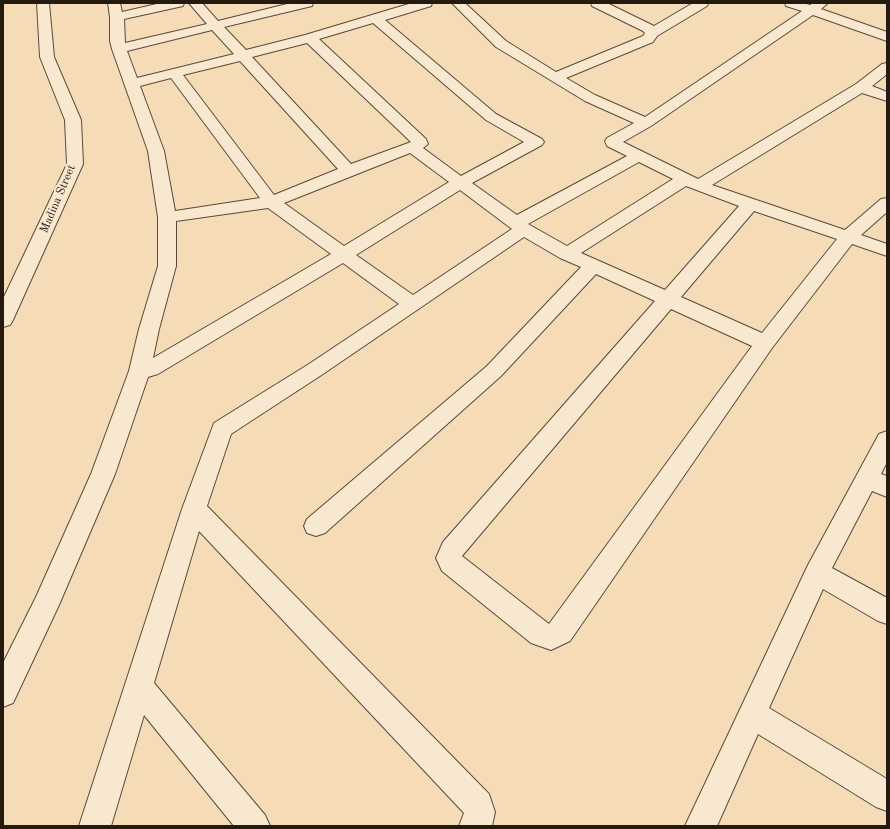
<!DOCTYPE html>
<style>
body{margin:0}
#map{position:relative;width:890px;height:829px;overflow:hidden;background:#f6dcb6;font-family:"Old Standard TT",serif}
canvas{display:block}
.frame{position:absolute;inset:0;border:4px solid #241a10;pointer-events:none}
</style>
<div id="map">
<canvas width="890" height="829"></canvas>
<div class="frame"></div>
</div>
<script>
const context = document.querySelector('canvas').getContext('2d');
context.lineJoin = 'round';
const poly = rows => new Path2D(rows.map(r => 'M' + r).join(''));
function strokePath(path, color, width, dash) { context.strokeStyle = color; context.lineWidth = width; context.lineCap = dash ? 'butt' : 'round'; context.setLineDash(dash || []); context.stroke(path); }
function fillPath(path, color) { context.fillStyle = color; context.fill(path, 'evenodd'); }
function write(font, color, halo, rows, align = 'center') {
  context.font = font + ' "Old Standard TT",serif'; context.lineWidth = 4; context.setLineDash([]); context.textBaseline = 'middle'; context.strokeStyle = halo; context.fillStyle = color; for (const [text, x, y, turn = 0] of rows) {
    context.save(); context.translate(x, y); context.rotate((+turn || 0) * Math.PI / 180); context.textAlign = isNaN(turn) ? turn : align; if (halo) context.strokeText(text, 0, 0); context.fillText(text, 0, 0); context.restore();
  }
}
const minor = poly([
 [37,3,49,3,54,57,81,120,83,164,13,320,10,325,3,327,3,299,67,164,65,120,40,57,37,3],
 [108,3,120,3,122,12,161,3,184,3,183,6,124,19,125,43,207,24,189,3,202,3,218,21,291,3,313,3,312,6,224,27,246,50,305,35,412,3,432,3,431,6,385,20,496,114,542,139,544,142,542,145,472,183,517,215,627,156,607,146,605,141,607,138,634,123,585,101,496,47,452,3,465,3,506,41,556,72,643,36,645,33,643,31,592,6,591,3,607,3,654,26,693,3,708,3,707,6,657,36,653,42,566,78,595,95,645,117,802,11,786,6,785,3,803,3,810,5,813,3,828,3,821,9,887,32,887,41,813,15,651,126,623,142,698,179,856,84,882,64,887,63,887,74,872,86,887,92,887,101,862,93,712,185,845,230,881,199,887,198,887,212,861,235,887,244,887,256,852,244,772,348,570,641,551,650,531,643,442,571,436,558,443,542,655,301,596,274,501,376,325,533,316,536,307,533,304,526,307,519,487,366,581,267,560,258,524,237,323,374,231,434,207,506,489,794,495,812,492,826,459,826,464,813,199,531,154,683,265,815,270,826,234,826,144,715,111,826,79,826,182,509,214,423,309,364,399,304,343,263,158,374,148,377,115,474,59,605,13,703,3,707,3,663,36,597,91,474,129,371,139,329,158,266,158,217,148,151,112,49,110,41,110,17,108,3],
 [373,23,486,120,524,142,461,176,423,148,428,144,426,139,319,39,373,23],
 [212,30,234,54,137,78,127,51,212,30],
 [307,43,411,142,351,164,252,57,307,43],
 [240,61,338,169,274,195,183,75,240,61],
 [171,78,260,198,175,211,164,151,140,86,171,78],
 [410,153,449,182,344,246,284,203,410,153],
 [639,162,673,179,567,246,528,224,639,162],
 [686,186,739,206,665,290,581,253,686,186],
 [460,190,512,229,413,295,356,255,460,190],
 [268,208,331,254,153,358,159,329,176,266,176,221,268,208],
 [754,211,837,239,762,333,681,297,754,211],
 [671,309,752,346,549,624,462,556,671,309],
 [887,431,887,462,881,474,887,476,887,497,872,491,832,568,887,598,887,624,878,621,823,589,769,708,887,779,887,811,876,807,758,734,717,826,685,826,808,565,879,434,887,431]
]);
strokePath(minor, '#584a3a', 2);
fillPath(minor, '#f9e8d0');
write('12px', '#241a10', '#f9e8d0', [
 ["Madina Street",58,199,-67]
]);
</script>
